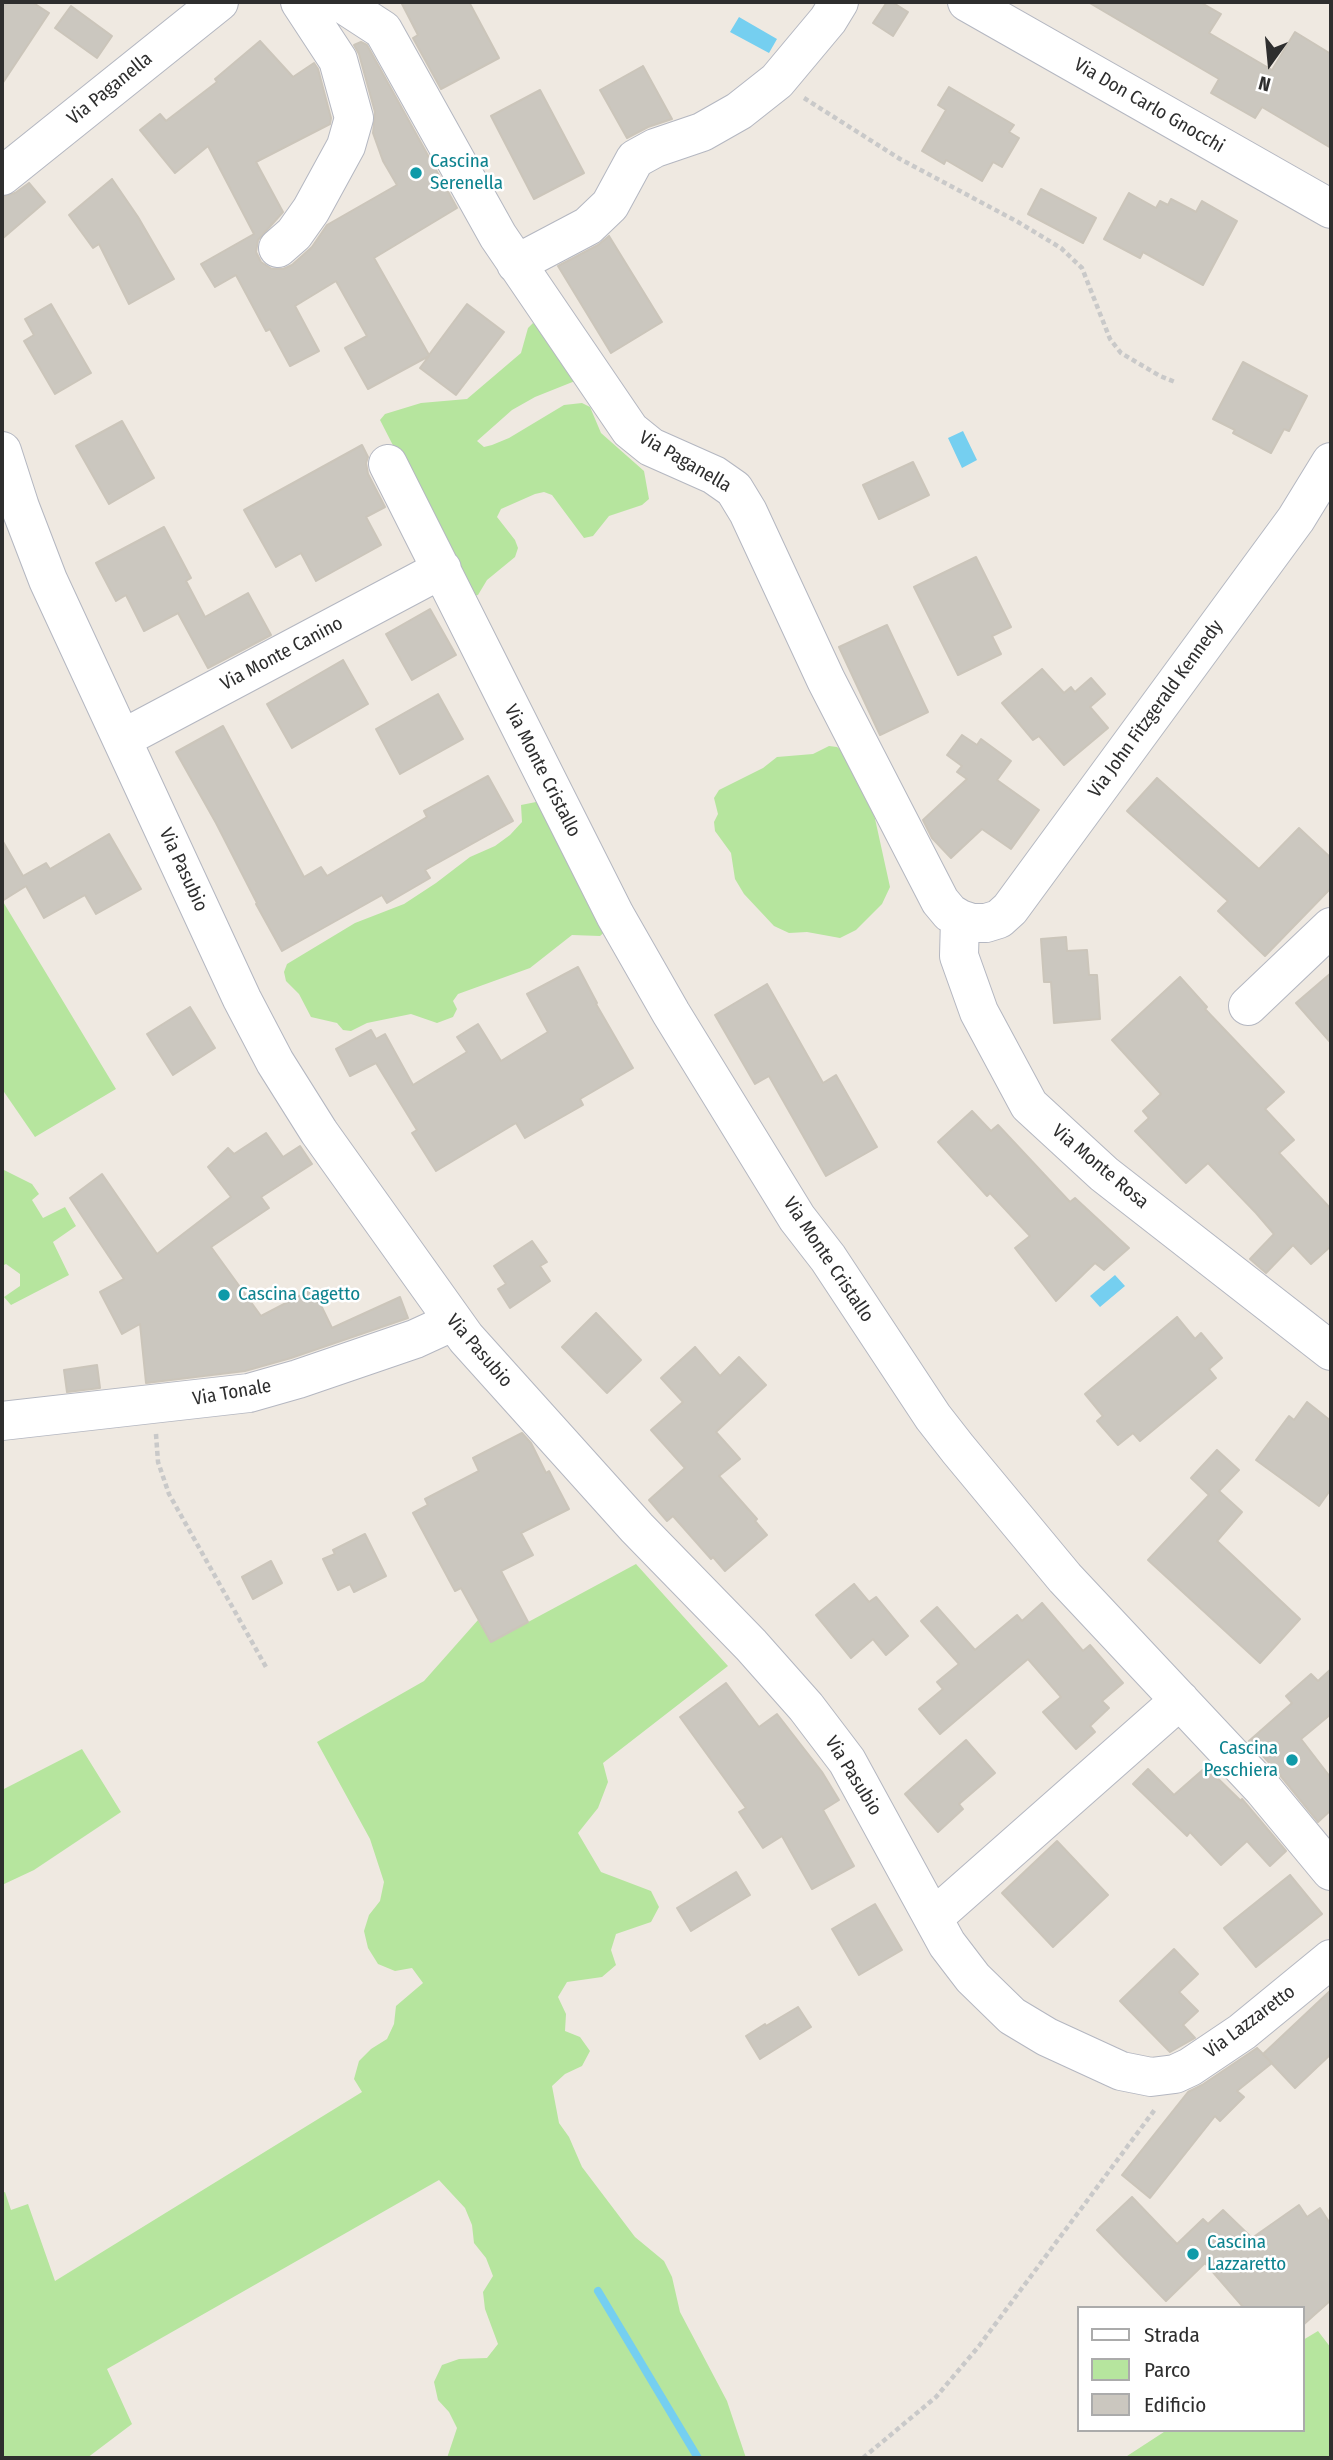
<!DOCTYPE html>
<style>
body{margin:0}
#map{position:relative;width:1333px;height:2460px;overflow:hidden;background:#efe9e1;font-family:"Fira Sans Condensed",sans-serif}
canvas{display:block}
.frame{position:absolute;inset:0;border:4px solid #2e2e2e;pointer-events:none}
.legend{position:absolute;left:1077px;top:2306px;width:228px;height:126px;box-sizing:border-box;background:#fff;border:2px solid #ababab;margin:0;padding:9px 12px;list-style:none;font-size:21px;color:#2e2e2e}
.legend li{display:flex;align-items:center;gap:14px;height:35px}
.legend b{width:35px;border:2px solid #ababab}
.north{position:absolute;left:1235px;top:28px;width:70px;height:70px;-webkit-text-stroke:5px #fff;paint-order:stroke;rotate:195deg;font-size:19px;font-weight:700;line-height:28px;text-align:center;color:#2e2e2e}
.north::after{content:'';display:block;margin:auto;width:24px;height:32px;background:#2e2e2e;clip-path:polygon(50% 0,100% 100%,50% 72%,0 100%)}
</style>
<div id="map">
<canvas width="1333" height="2460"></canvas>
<div class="frame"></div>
<ul class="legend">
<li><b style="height:9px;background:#fff"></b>Strada</li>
<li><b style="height:19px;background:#b6e59e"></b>Parco</li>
<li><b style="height:19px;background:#cbc7bf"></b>Edificio</li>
</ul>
<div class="north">N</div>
</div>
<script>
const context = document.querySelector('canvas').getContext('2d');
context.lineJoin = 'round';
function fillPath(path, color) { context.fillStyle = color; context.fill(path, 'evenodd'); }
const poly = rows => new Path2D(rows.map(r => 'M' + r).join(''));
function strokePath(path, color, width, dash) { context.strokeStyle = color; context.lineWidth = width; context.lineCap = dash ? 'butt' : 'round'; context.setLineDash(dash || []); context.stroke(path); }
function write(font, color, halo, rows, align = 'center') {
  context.font = font + ' "Fira Sans Condensed",sans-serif'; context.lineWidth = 5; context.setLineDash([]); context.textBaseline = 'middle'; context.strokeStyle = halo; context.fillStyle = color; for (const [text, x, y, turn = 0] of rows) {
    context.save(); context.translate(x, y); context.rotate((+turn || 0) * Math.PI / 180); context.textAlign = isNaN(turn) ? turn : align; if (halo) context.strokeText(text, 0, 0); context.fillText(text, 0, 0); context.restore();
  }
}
fillPath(poly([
 [533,323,549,334,575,381,535,397,512,410,477,441,484,447,492,445,509,438,564,405,582,403,590,407,601,433,644,471,649,499,642,505,609,516,593,536,584,538,552,495,544,492,535,494,501,509,497,517,515,540,518,548,515,557,487,580,478,595,460,599,442,569,453,550,436,530,417,491,415,475,400,459,380,420,385,414,421,403,467,399,521,353,528,328],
 [829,746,837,747,851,758,872,805,890,887,882,904,856,930,840,938,807,932,789,933,774,926,744,894,735,879,731,853,715,831,714,822,718,814,714,798,719,790,763,768,777,757,813,754],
 [546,800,607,930,600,936,572,935,530,968,458,994,453,1001,457,1009,453,1017,437,1023,411,1014,367,1023,351,1031,343,1030,337,1023,311,1017,299,994,286,981,284,972,287,964,355,923,404,904,436,883,470,857,495,846,510,835,522,822,521,805],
 [2,900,116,1089,35,1137,2,1089],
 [2,1169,32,1184,39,1194,32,1200,43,1218,65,1207,76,1226,53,1242,69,1275,11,1305,4,1297,20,1286,20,1274,6,1264,2,1266],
 [636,1564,728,1666,603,1763,608,1782,598,1808,578,1833,601,1872,651,1891,659,1907,651,1922,616,1934,611,1950,616,1965,602,1977,567,1982,558,1997,566,2014,565,2031,580,2037,590,2051,582,2066,565,2074,552,2086,559,2123,569,2137,582,2167,635,2237,664,2261,672,2277,680,2312,727,2401,746,2458,447,2458,457,2428,449,2412,438,2400,434,2382,442,2365,459,2359,487,2358,498,2344,485,2309,483,2292,493,2276,486,2258,474,2243,472,2225,465,2208,439,2180,107,2369,132,2424,87,2458,2,2458,2,2193,5,2192,11,2210,28,2204,55,2281,362,2092,354,2079,359,2061,371,2049,387,2039,394,2024,396,2006,423,1983,412,1968,395,1971,378,1964,368,1948,364,1931,369,1915,380,1901,384,1882,370,1839,317,1742,424,1681,478,1620,491,1642],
 [82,1749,121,1812,34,1870,2,1885,2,1790],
 [1318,2331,1331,2348,1331,2458,1124,2458,1167,2430,1303,2430,1303,2340]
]), '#b6e59e');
fillPath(poly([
 [739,17,777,39,769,53,730,32],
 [963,431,977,460,962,468,948,438],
 [1115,1275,1125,1286,1100,1307,1090,1296]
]), '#75cff0');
strokePath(poly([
 [598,2291,698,2458]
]), '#75cff0', 8);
const building = poly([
 [2,2,32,2,49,13,2,84,2,2],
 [401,2,469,2,499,58,441,89,413,38,418,35,401,2],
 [887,2,892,2,908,12,893,36,873,23,887,2],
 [1088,2,1200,2,1221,14,1209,33,1272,70,1295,32,1331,54,1331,148,1262,107,1255,118,1211,93,1219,79,1088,2],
 [71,6,112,36,97,58,55,28,71,6],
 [260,41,293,77,314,63,318,69,331,118,330,124,256,162,283,212,258,240,256,252,261,262,272,269,283,269,292,265,312,247,327,225,397,185,383,161,373,133,375,112,359,54,354,45,361,42,367,45,457,208,374,258,429,355,467,304,504,332,456,395,420,368,429,356,368,389,345,348,367,336,336,281,295,306,319,351,290,366,270,329,266,331,236,275,215,287,201,264,254,234,208,146,175,173,140,130,160,114,166,121,217,82,215,79,260,41],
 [643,66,672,119,648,127,627,138,600,90,643,66],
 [949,87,1014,125,1009,132,1019,138,1002,167,993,162,982,181,946,160,944,164,922,151,946,110,938,105,949,87],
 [540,90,584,173,534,199,491,116,540,90],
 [112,179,138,217,174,279,129,304,99,244,93,248,69,215,112,179],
 [29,183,45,202,2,239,2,197,15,193,29,183],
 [1041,189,1096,218,1083,243,1028,214,1041,189],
 [1129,193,1156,208,1160,201,1168,205,1171,199,1196,212,1202,201,1237,221,1203,285,1143,252,1140,258,1104,239,1129,193],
 [609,236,662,322,611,353,558,266,598,245,609,236],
 [51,304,91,373,55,394,24,341,34,335,25,319,51,304],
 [1243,362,1307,396,1289,431,1284,429,1271,453,1233,433,1235,430,1213,419,1243,362],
 [122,421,154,478,109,504,76,446,122,421],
 [362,445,368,457,366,463,368,474,385,507,366,517,381,545,316,581,301,553,276,567,244,510,362,445],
 [913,462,929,495,879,519,863,485,913,462],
 [164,527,191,578,186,581,205,617,248,593,271,635,208,668,178,613,144,631,126,595,116,601,96,563,164,527],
 [976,557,1011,627,992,636,1001,654,958,675,914,587,976,557],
 [430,609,456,655,412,680,386,634,430,609],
 [887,625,928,712,880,735,839,647,887,625],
 [343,660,368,704,292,748,267,704,343,660],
 [1042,669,1064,693,1071,687,1075,692,1091,678,1105,694,1090,707,1108,728,1064,765,1039,736,1033,740,1002,703,1042,669],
 [438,694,463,739,400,774,376,729,438,694],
 [223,726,304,877,321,867,327,876,427,817,424,811,488,776,513,821,425,870,430,878,387,903,382,895,282,951,256,904,257,903,216,823,176,752,223,726],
 [962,735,977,745,981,739,1011,761,997,780,1039,810,1011,849,982,829,951,858,932,838,923,820,967,779,957,772,962,766,947,755,962,735],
 [1157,778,1259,869,1299,828,1331,858,1331,888,1265,956,1218,911,1228,901,1127,811,1157,778],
 [109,834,141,889,96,914,85,895,44,918,26,886,2,901,2,840,23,876,46,863,50,869,109,834],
 [1066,937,1067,951,1087,950,1089,975,1097,975,1100,1019,1054,1023,1051,982,1044,982,1041,939,1066,937],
 [578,967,597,1003,596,1004,633,1068,580,1099,583,1105,525,1138,516,1123,436,1171,412,1133,417,1130,376,1063,350,1076,336,1049,371,1030,376,1039,385,1034,413,1085,467,1052,457,1037,478,1024,501,1061,548,1032,527,994,578,967],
 [1331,973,1331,1043,1296,1003,1331,973],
 [1180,977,1207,1007,1205,1009,1284,1092,1265,1109,1294,1140,1279,1153,1331,1209,1331,1246,1311,1264,1293,1245,1266,1273,1250,1259,1274,1234,1256,1213,1208,1163,1186,1183,1135,1131,1149,1118,1143,1111,1161,1094,1112,1040,1180,977],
 [767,984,823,1083,836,1075,877,1147,826,1176,769,1076,755,1084,715,1015,767,984],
 [190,1007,215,1048,173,1075,147,1034,190,1007],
 [972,1111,991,1131,998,1125,1070,1202,1075,1198,1129,1248,1104,1270,1095,1263,1056,1301,1015,1248,1030,1236,990,1193,987,1196,938,1142,972,1111],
 [266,1133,283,1157,300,1146,312,1164,261,1197,269,1208,211,1247,261,1316,313,1289,332,1328,400,1297,408,1318,291,1358,245,1371,146,1383,140,1324,122,1334,100,1292,124,1279,70,1198,102,1174,157,1254,231,1197,208,1167,228,1148,234,1154,266,1133],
 [532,1241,547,1262,540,1266,550,1281,510,1308,498,1289,506,1284,494,1266,532,1241],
 [596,1313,641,1360,607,1393,562,1347,596,1313],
 [1177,1317,1195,1339,1201,1333,1222,1358,1209,1369,1216,1378,1140,1441,1133,1433,1118,1445,1097,1421,1103,1416,1085,1394,1177,1317],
 [695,1347,720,1376,739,1357,766,1385,716,1432,740,1459,719,1476,757,1519,755,1521,767,1535,725,1571,713,1557,711,1559,673,1516,667,1521,649,1500,685,1468,651,1430,683,1402,661,1378,695,1347],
 [97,1365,100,1388,67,1392,64,1370,97,1365],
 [1307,1402,1331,1421,1331,1489,1319,1506,1256,1460,1289,1416,1294,1420,1307,1402],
 [522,1433,531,1443,546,1473,549,1471,569,1509,521,1533,533,1555,501,1571,528,1622,491,1642,461,1588,455,1591,413,1513,428,1505,425,1499,479,1471,473,1458,522,1433],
 [1217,1450,1239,1470,1219,1491,1242,1512,1217,1541,1300,1619,1260,1663,1148,1560,1209,1495,1191,1478,1217,1450],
 [365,1534,386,1576,354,1592,350,1584,338,1590,323,1559,335,1554,333,1550,365,1534],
 [271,1561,282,1583,253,1599,242,1577,271,1561],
 [854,1584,869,1602,876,1597,908,1636,886,1655,873,1639,851,1658,816,1615,854,1584],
 [1042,1603,1083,1651,1090,1645,1123,1683,1102,1701,1109,1708,1090,1726,1095,1732,1076,1749,1043,1712,1061,1697,1028,1659,940,1734,919,1709,943,1689,937,1682,959,1664,921,1621,937,1607,975,1650,1017,1615,1022,1621,1042,1603],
 [1331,1669,1331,1714,1301,1739,1331,1778,1331,1810,1318,1822,1275,1769,1249,1741,1292,1703,1286,1696,1311,1674,1318,1681,1331,1669],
 [726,1683,759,1727,777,1714,822,1772,839,1800,823,1810,854,1866,812,1889,782,1836,763,1848,739,1812,746,1808,680,1717,726,1683],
 [966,1740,995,1773,959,1804,963,1809,938,1832,905,1794,966,1740],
 [1206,1767,1241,1801,1242,1799,1286,1851,1270,1866,1247,1841,1221,1865,1190,1832,1187,1836,1133,1784,1148,1769,1174,1795,1206,1767],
 [1057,1841,1108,1895,1053,1947,1002,1893,1057,1841],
 [736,1872,750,1895,691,1931,677,1908,736,1872],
 [1290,1875,1322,1914,1256,1967,1224,1928,1290,1875],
 [875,1904,902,1950,859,1975,832,1929,875,1904],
 [1174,1949,1198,1974,1179,1992,1198,2011,1183,2025,1195,2038,1170,2052,1120,2001,1174,1949],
 [1331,1990,1331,2054,1295,2088,1263,2054,1331,1990],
 [798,2007,811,2027,760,2059,746,2036,765,2024,766,2026,798,2007],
 [1257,2048,1272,2063,1237,2091,1244,2097,1220,2121,1215,2116,1150,2198,1122,2175,1188,2092,1202,2085,1257,2048],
 [1132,2197,1177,2244,1203,2219,1208,2224,1223,2210,1252,2238,1299,2205,1307,2217,1320,2208,1331,2225,1331,2300,1303,2325,1303,2308,1244,2308,1205,2263,1166,2301,1097,2230,1132,2197]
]);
fillPath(building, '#cbc7bf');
strokePath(building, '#cbc5ba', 2);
const minor = poly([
 [340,2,383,30,498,236,630,430,651,447,714,475,734,489,748,512,826,680,940,901,950,913,960,919,972,923,986,923,999,919,1010,909,1296,519,1331,462],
 [967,2,1331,209],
 [2,176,219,2],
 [278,248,294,234,311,210,346,146,354,118,338,60,300,2],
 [516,264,588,226,610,205,635,159,655,148,702,132,739,111,777,81,828,20,839,2],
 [2,451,20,507,48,580,242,999,275,1062,319,1132,466,1338,637,1528,751,1645,806,1707,847,1761,947,1944,973,1978,1012,2016,1047,2037,1121,2071,1151,2077,1175,2074,1190,2067,1242,2032,1331,1959],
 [388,464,615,915,671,1013,797,1218,828,1258,933,1417,958,1449,1065,1578,1263,1789,1331,1871],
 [122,739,442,569],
 [960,919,959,956,979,1012,1029,1105,1104,1174,1331,1351],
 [1248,1006,1331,927],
 [2,1421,249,1393,298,1379,415,1339,452,1322],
 [933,1918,1180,1700]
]);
strokePath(minor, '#b4b7c1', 40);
strokePath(poly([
 [804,98,900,159,1018,222,1061,248,1082,268,1110,339,1121,353,1160,376,1175,382],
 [156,1434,158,1462,169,1494,266,1667],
 [863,2458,936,2397,979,2346,1156,2108]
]), '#c9c9c9', 4.5, [5, 3.5]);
strokePath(minor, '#fff', 38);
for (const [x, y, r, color] of [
 [416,173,7,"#0f9aa8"],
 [224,1295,7,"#0f9aa8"],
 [1292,1760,7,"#0f9aa8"],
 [1193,2254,7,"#0f9aa8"]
]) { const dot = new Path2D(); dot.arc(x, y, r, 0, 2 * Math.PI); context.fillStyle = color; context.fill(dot); strokePath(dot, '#fff', 2.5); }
write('19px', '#2e2e2e', '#fff', [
 ["Via Paganella",110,89,-39],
 ["Via Don Carlo Gnocchi",1149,106,30],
 ["Via Paganella",685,462,30],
 ["Via Monte Canino",282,654,-28],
 ["Via John Fitzgerald Kennedy",1156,709,-54],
 ["Via Monte Cristallo",542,771,63],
 ["Via Pasubio",183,870,65],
 ["Via Monte Rosa",1100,1167,40],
 ["Via Monte Cristallo",828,1260,56],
 ["Via Pasubio",479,1351,49],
 ["Via Tonale",232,1393,-10],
 ["Via Pasubio",853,1776,58],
 ["Via Lazzaretto",1250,2022,-37]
]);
write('19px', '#0d838f', '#fff', [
 ["Cascina",430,162],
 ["Serenella",430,184],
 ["Cascina Cagetto",238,1295],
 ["Cascina",1278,1749,"right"],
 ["Peschiera",1278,1771,"right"],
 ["Cascina",1207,2243],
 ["Lazzaretto",1207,2265]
], 'left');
</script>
